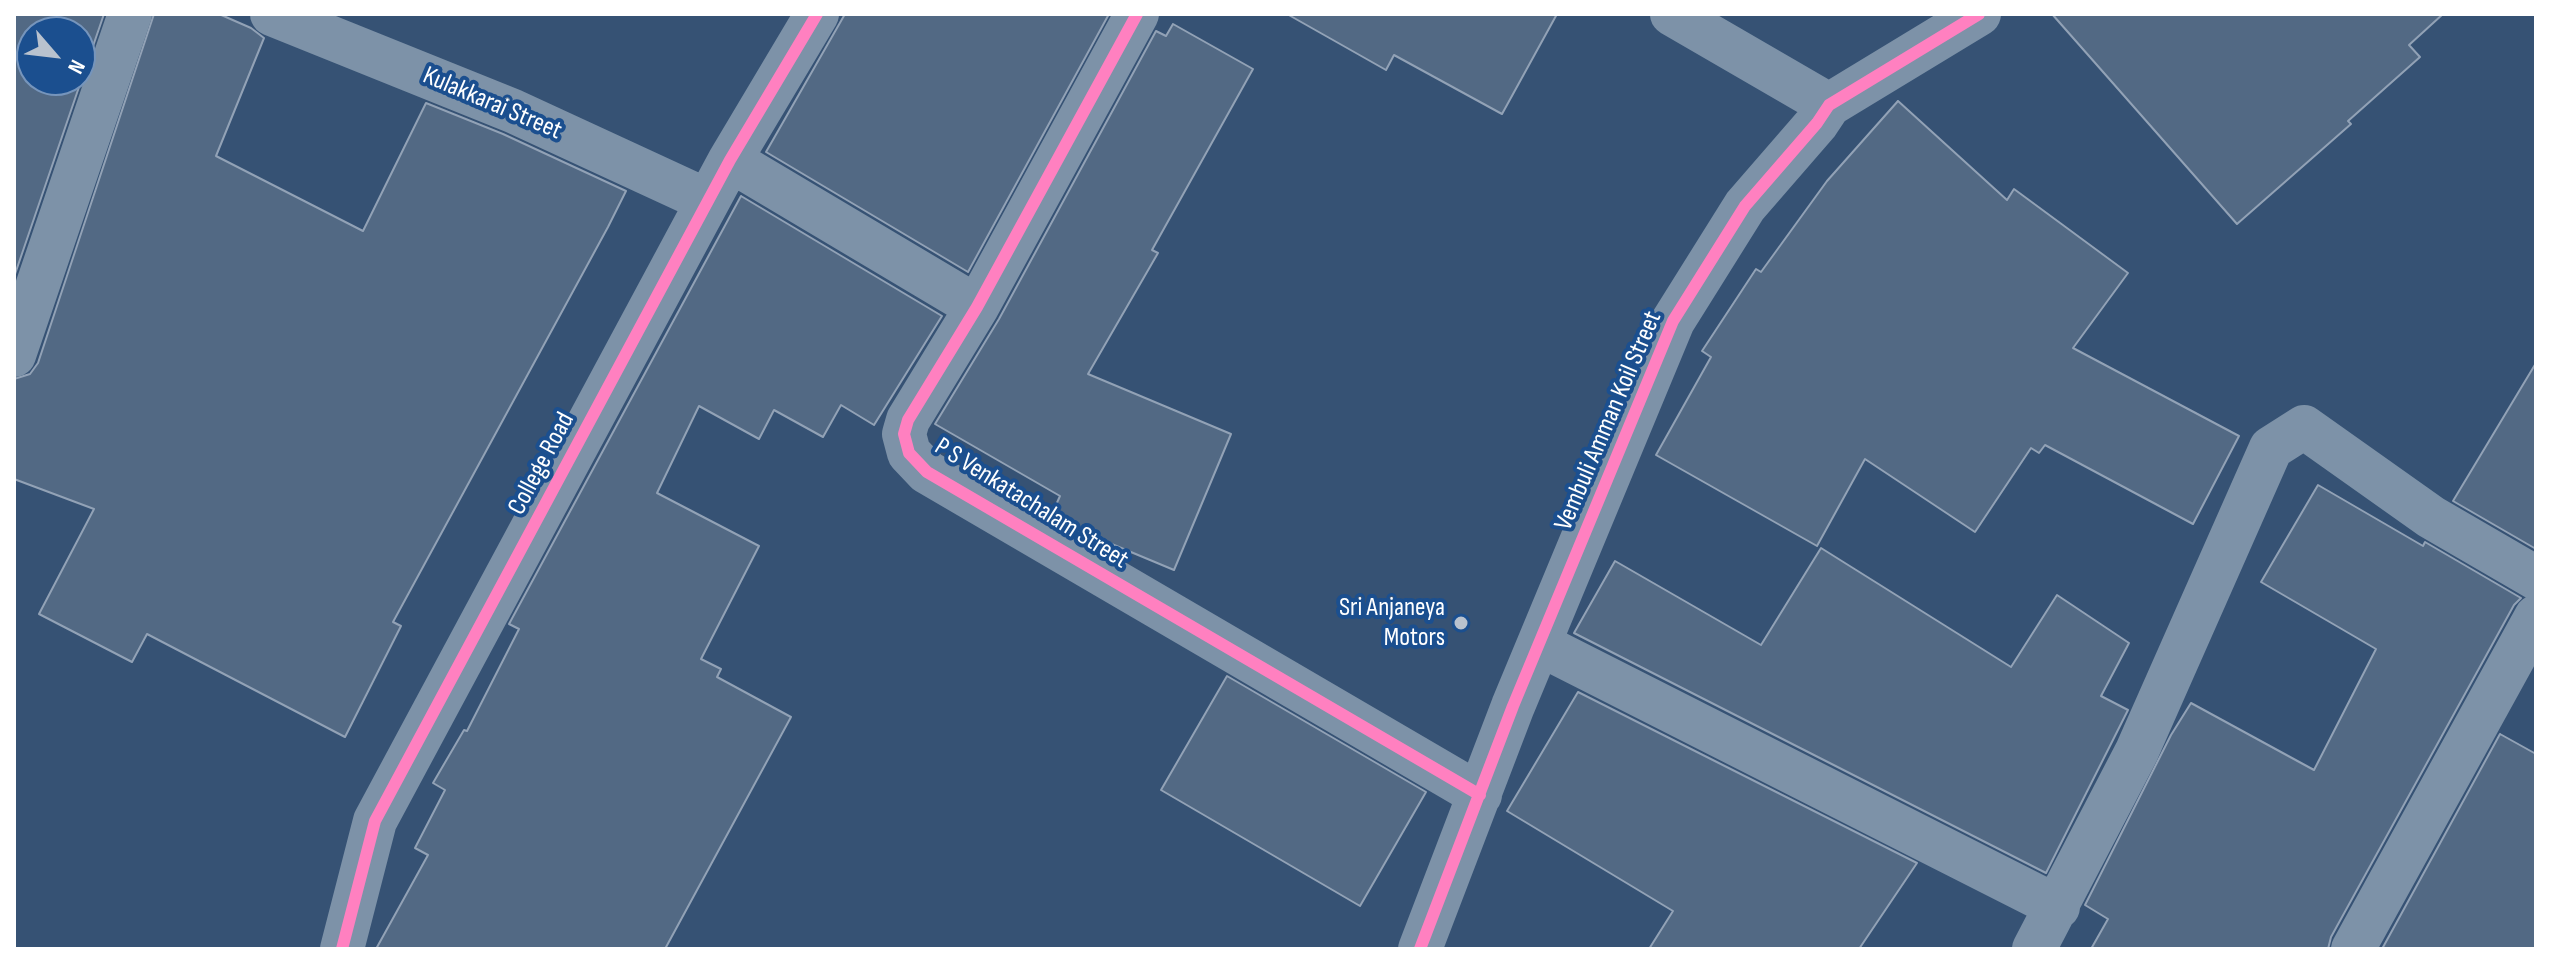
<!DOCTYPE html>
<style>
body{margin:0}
#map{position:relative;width:2550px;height:963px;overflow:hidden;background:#365274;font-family:"Sofia Sans Condensed",sans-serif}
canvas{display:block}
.frame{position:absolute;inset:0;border:16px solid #fff;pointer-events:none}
.north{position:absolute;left:16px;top:16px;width:80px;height:80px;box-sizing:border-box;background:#1b4f8f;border:2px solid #7695bc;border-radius:50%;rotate:118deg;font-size:22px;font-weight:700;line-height:32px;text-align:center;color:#fff}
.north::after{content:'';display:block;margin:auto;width:28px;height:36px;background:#b9c2ce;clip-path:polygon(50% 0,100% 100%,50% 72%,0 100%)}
</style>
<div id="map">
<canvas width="2550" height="963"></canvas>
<div class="frame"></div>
<div class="north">N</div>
</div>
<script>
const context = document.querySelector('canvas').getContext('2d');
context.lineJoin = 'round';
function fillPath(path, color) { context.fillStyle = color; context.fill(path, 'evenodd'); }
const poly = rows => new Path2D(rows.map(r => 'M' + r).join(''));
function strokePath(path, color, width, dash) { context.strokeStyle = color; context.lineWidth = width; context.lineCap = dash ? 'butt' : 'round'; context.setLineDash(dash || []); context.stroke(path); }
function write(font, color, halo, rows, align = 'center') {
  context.font = font + ' "Sofia Sans Condensed",sans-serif'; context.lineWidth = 8; context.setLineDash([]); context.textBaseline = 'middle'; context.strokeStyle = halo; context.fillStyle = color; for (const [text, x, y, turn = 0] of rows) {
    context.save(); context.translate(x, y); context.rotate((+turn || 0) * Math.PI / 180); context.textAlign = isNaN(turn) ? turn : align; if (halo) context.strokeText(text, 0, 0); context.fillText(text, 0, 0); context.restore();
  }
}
const building = poly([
 [14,14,104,14,14,277,14,14],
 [32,32,80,32,80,80,32,80,32,32],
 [154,14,219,14,251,28,264,38,216,156,363,231,426,103,503,134,626,191,608,227,393,622,401,626,345,737,147,634,132,662,39,614,94,509,14,479,14,379,30,374,38,363,154,14],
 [845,14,1109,14,968,272,766,152,845,14],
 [1287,14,1557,14,1502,114,1394,55,1386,70,1287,14],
 [2052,14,2443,14,2409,45,2420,57,2348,121,2351,124,2237,224,2052,14],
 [1173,24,1253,69,1152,250,1158,253,1088,374,1231,434,1174,570,1071,527,1051,516,1060,496,935,424,999,319,1156,31,1166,36,1173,24],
 [1898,101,2007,200,2014,189,2128,273,2073,348,2239,436,2193,524,2045,445,2039,453,2031,448,1975,532,1865,459,1817,546,1656,455,1711,357,1702,351,1756,269,1761,272,1827,181,1898,101],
 [741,196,942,316,874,425,841,405,823,437,774,410,759,439,699,406,657,493,759,546,701,659,721,669,717,677,791,717,665,949,376,949,428,855,415,848,445,790,433,783,464,730,467,731,519,629,509,624,741,196],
 [2536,363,2536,549,2453,501,2536,363],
 [2318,485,2423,546,2425,542,2521,598,2514,605,2331,937,2328,949,2091,949,2108,919,2085,905,2171,735,2191,703,2314,770,2376,649,2261,582,2318,485],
 [1821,548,2011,667,2057,595,2129,643,2101,696,2128,710,2046,873,1574,633,1615,561,1761,645,1821,548],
 [1227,676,1426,792,1360,906,1161,790,1227,676],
 [1578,692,1917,863,1859,949,1649,949,1673,911,1507,811,1578,692],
 [2500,734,2536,754,2536,949,2382,949,2500,734]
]);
fillPath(building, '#526984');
strokePath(building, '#92a2b6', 2);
strokePath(poly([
 [272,14,513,111,708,201],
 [1137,14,977,307,908,420,904,434,909,453,927,472,1480,795],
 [1672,14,1829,105],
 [730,160,977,307],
 [14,355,130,14],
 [1539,644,2058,907],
 [342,949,375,821,730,160,817,14],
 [1420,949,1513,706,1673,321,1745,206,1817,123,1829,105,1979,14],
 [2034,949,2137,751,2271,448,2304,427,2431,517,2536,578],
 [2353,949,2536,617]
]), '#7d92a8', 44);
strokePath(poly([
 [1137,14,977,307,908,420,904,434,909,453,927,472,1480,795],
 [342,949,375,821,730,160,817,14],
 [1420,949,1513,706,1673,321,1745,206,1817,123,1829,105,1979,14]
]), '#ff80c0', 12);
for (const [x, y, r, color] of [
 [1461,623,8,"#b9c2ce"]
]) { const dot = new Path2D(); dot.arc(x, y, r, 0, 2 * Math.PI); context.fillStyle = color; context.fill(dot); strokePath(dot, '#1b4f8f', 3); }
write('26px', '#fff', '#1b4f8f', [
 ["Kulakkarai Street",492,104,23],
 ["Vembuli Amman Koil Street",1609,421,-67],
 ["College Road",542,464,-62],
 ["P S Venkatachalam Street",1031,504,32]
]);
write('26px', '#fff', '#1b4f8f', [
 ["Sri Anjaneya",1445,608],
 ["Motors",1445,638]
], 'right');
</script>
